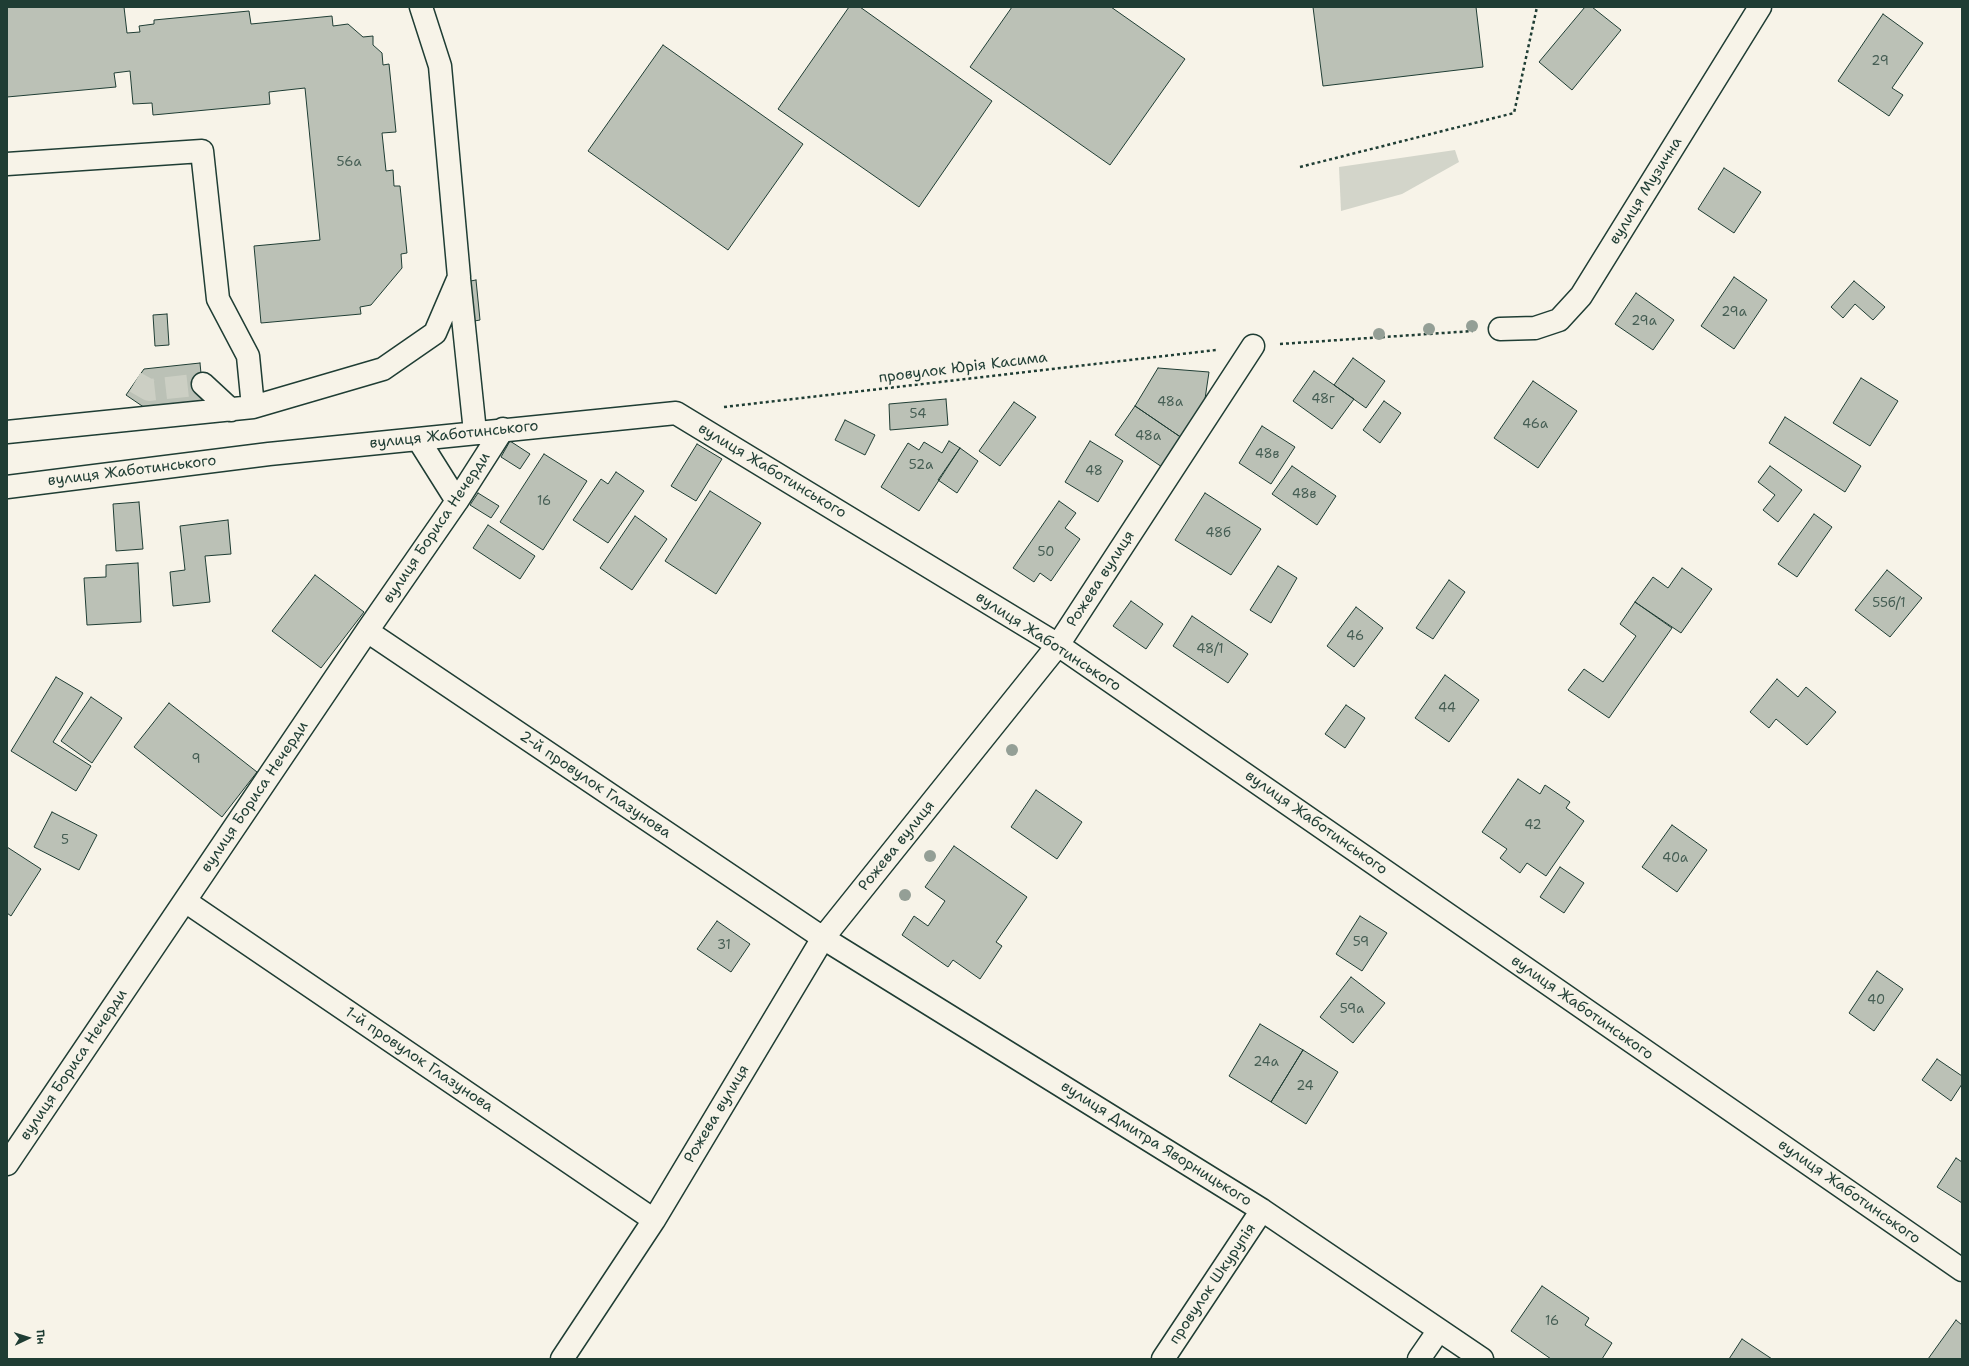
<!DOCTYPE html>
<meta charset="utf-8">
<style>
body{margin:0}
#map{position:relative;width:1969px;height:1366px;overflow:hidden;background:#f7f3e8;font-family:"Shantell Sans",sans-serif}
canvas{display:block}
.frame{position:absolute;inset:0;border:8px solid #1f3d34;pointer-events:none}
.north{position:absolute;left:8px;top:1318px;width:40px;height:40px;-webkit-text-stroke:3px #f7f3e8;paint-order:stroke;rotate:86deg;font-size:11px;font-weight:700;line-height:16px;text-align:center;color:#1f3d34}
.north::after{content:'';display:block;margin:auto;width:14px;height:18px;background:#1f3d34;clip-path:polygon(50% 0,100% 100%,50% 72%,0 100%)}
</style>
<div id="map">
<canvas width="1969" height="1366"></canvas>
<div class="frame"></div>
<div class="north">Пн</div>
</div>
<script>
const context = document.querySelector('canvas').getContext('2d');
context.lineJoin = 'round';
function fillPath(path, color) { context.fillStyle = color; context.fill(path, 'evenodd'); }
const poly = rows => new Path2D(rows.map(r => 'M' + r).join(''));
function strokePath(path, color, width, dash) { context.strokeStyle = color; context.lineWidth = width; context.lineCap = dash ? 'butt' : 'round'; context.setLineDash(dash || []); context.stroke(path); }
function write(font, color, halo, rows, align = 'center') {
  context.font = font + ' "Shantell Sans",sans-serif'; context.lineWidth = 4; context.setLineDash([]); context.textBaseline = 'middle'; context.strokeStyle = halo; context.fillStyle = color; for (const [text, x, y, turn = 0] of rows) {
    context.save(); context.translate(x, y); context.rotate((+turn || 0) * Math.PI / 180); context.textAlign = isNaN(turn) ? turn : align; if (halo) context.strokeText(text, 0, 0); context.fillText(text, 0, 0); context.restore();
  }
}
fillPath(poly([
 [1455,150,1459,162,1402,194,1341,211,1339,167]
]), '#d3d5ca');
const building = poly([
 [7,7,124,7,127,33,140,32,139,26,154,24,154,20,249,11,251,24,332,16,333,26,348,24,363,37,373,36,373,45,382,53,383,65,389,64,396,132,382,133,386,171,393,170,394,186,400,186,407,253,401,254,402,268,371,305,360,307,361,314,261,323,254,246,320,240,305,88,269,92,270,104,153,115,152,103,133,104,130,71,114,73,116,87,7,97,7,7],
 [849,7,860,7,992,101,919,207,778,109,849,7],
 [1012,7,1111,7,1185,59,1110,165,970,67,1012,7],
 [1313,7,1476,7,1483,67,1323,86,1313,7],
 [1585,7,1592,7,1621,30,1572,90,1539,62,1585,7],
 [1883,14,1923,43,1892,88,1903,95,1889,116,1838,81,1883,14],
 [663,45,803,144,728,250,588,151,663,45],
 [1724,168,1761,192,1734,233,1698,209,1724,168],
 [1734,277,1767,300,1734,349,1701,326,1734,277],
 [476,280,480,320,469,322,465,282,476,280],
 [1854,281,1885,307,1873,320,1855,304,1843,318,1831,307,1854,281],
 [1636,293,1674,320,1653,350,1615,324,1636,293],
 [167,314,169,345,155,346,153,315,167,314],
 [1353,358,1385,381,1366,408,1334,385,1353,358],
 [200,363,204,404,148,410,126,395,144,369,200,363],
 [1158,368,1209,372,1205,399,1182,438,1135,406,1158,368],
 [1314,371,1354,399,1332,429,1293,401,1314,371],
 [1861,378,1898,401,1870,446,1833,423,1861,378],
 [1533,381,1577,411,1538,468,1494,438,1533,381],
 [946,399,948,425,890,430,889,404,946,399],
 [1384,401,1401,413,1380,443,1363,430,1384,401],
 [1014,402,1036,417,1000,466,979,451,1014,402],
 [1135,406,1182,438,1162,467,1115,435,1135,406],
 [1785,417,1861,466,1845,492,1769,443,1785,417],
 [845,420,875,435,865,455,835,440,845,420],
 [1262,426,1295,447,1271,484,1239,463,1262,426],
 [510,441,530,454,520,469,501,457,510,441],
 [949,441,960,448,919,511,881,487,908,443,919,450,924,442,942,453,949,441],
 [1090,441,1123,461,1098,502,1065,482,1090,441],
 [697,444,722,459,696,501,671,486,697,444],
 [960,448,978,461,957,493,938,480,960,448],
 [544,454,587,481,543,550,500,522,544,454],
 [1292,466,1336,496,1317,525,1272,494,1292,466],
 [1770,466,1802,490,1778,522,1763,510,1775,495,1758,482,1770,466],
 [616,472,644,491,608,543,573,520,601,479,608,484,616,472],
 [710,491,761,523,716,594,665,561,710,491],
 [478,493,499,506,491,518,470,505,478,493],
 [1205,493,1261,529,1231,575,1175,540,1205,493],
 [1059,501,1076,513,1065,528,1080,539,1051,581,1040,573,1034,582,1013,568,1059,501],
 [139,502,143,549,116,551,113,504,139,502],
 [1814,514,1832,527,1797,577,1778,564,1814,514],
 [635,516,667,539,632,590,600,568,635,516],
 [228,520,231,554,205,556,210,602,173,606,170,572,185,570,180,526,228,520],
 [488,525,535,556,520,579,473,548,488,525],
 [138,563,141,622,87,625,84,578,106,577,106,565,138,563],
 [1278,566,1297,578,1271,623,1250,610,1278,566],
 [1682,568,1712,589,1681,633,1635,602,1653,577,1668,588,1682,568],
 [1887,570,1922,598,1890,637,1855,610,1887,570],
 [315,575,364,612,321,668,272,631,315,575],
 [1449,580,1465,592,1433,639,1416,628,1449,580],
 [1131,601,1163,624,1146,649,1113,626,1131,601],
 [1635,602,1672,628,1609,718,1568,690,1584,669,1603,682,1636,636,1620,624,1635,602],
 [1356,607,1383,628,1354,667,1327,646,1356,607],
 [1192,616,1248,654,1228,683,1173,646,1192,616],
 [1445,675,1479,700,1449,742,1415,718,1445,675],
 [56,677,83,693,53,742,91,766,76,791,11,751,56,677],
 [1777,679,1798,697,1806,687,1836,712,1807,745,1776,719,1769,728,1750,712,1777,679],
 [91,697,122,718,92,763,61,741,91,697],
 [169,703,257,772,222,817,134,747,169,703],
 [1346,705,1365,718,1345,748,1325,734,1346,705],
 [1518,779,1540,794,1545,785,1570,802,1566,808,1584,821,1546,876,1527,863,1520,873,1500,858,1507,849,1482,832,1518,779],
 [1036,790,1082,822,1057,859,1011,827,1036,790],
 [52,812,97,835,79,870,34,847,52,812],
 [1672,825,1707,850,1677,892,1642,867,1672,825],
 [954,846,1027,897,996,942,1002,946,980,979,953,960,948,967,902,935,914,916,928,926,945,901,925,887,954,846],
 [7,847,41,869,11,916,7,913,7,847],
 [1560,867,1584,883,1564,913,1540,897,1560,867],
 [1360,916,1387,933,1362,971,1336,954,1360,916],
 [717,921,750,944,731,972,697,949,717,921],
 [1877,971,1903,989,1874,1031,1849,1013,1877,971],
 [1351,977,1385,1003,1353,1043,1320,1017,1351,977],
 [1260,1024,1303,1050,1271,1102,1229,1076,1260,1024],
 [1303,1050,1338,1072,1306,1124,1271,1102,1303,1050],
 [1937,1059,1962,1076,1962,1084,1951,1101,1922,1080,1937,1059],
 [1956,1158,1962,1162,1962,1203,1937,1187,1956,1158],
 [1542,1286,1589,1318,1585,1325,1612,1343,1602,1359,1551,1359,1511,1331,1542,1286],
 [1956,1320,1962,1325,1962,1359,1928,1359,1956,1320],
 [1742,1339,1772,1359,1729,1359,1742,1339]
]);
fillPath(building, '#bbc1b6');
strokePath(building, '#1f3d34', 1);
strokePath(poly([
 [135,382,149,390,203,384]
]), '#cccfc4', 22, [22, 11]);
const minor = poly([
 [7,164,202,151,218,299,248,356,253,407],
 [459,279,475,432],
 [1500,329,1535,328,1559,320,1581,296,1760,7],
 [203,384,231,410],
 [7,432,253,407,383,369,435,333,459,277,440,66,421,7],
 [418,439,457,501],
 [7,487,269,454,676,413,1058,645,1962,1270],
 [367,631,823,938,1262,1210,1482,1359],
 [185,901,654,1220],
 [7,1164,367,631,457,501,503,429],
 [562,1359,654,1220,823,938,1058,645,1253,346],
 [1163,1359,1262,1210],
 [1419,1359,1439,1330]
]);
strokePath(minor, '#1f3d34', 25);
strokePath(poly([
 [1300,167,1514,113,1537,7],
 [1280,344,1473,331],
 [724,407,1216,350]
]), '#1f3d34', 2.5, [3, 3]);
strokePath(minor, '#f7f3e8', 22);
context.fillStyle = '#949f96';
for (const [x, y] of [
 [1472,326],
 [1429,329],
 [1379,334],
 [1012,750],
 [930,856],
 [905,895]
]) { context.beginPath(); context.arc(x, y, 6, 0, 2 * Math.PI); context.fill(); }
write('13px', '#465e54', null, [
 ["29",1880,62],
 ["56а",349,163],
 ["29а",1734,313],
 ["29а",1644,322],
 ["48г",1323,400],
 ["48а",1170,403],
 ["54",918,415],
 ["46а",1535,425],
 ["48а",1148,437],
 ["48в",1267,455],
 ["52а",921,466],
 ["48",1094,472],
 ["48в",1304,495],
 ["16",544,502],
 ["48б",1218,534],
 ["50",1046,553],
 ["55б/1",1889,604],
 ["46",1355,637],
 ["48/1",1210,650],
 ["44",1447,709],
 ["9",196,760],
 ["42",1533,826],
 ["5",65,841],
 ["40а",1675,859],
 ["59",1361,943],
 ["31",724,946],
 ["40",1876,1001],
 ["59а",1352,1010],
 ["24а",1266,1063],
 ["24",1305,1087],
 ["16",1552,1322]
]);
write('15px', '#1f3d34', '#f7f3e8', [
 ["вулиця Музична",1646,191,-58],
 ["провулок Юрія Касима",963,368,-7],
 ["вулиця Жаботинського",454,435,-6],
 ["вулиця Жаботинського",132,471,-7],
 ["вулиця Жаботинського",772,471,31],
 ["вулиця Бориса Нечерди",437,528,-56],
 ["Рожева вулиця",1101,579,-57],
 ["вулиця Жаботинського",1048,642,33],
 ["2-й провулок Глазунова",595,785,34],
 ["вулиця Бориса Нечерди",255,797,-56],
 ["вулиця Жаботинського",1316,823,35],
 ["Рожева вулиця",897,846,-51],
 ["вулиця Жаботинського",1582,1008,35],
 ["1-й провулок Глазунова",419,1060,34],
 ["вулиця Бориса Нечерди",74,1065,-56],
 ["Рожева вулиця",717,1114,-59],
 ["вулиця Дмитра Яворницького",1156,1144,32],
 ["вулиця Жаботинського",1849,1192,35],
 ["провулок Шкурупія",1213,1284,-56]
]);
</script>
